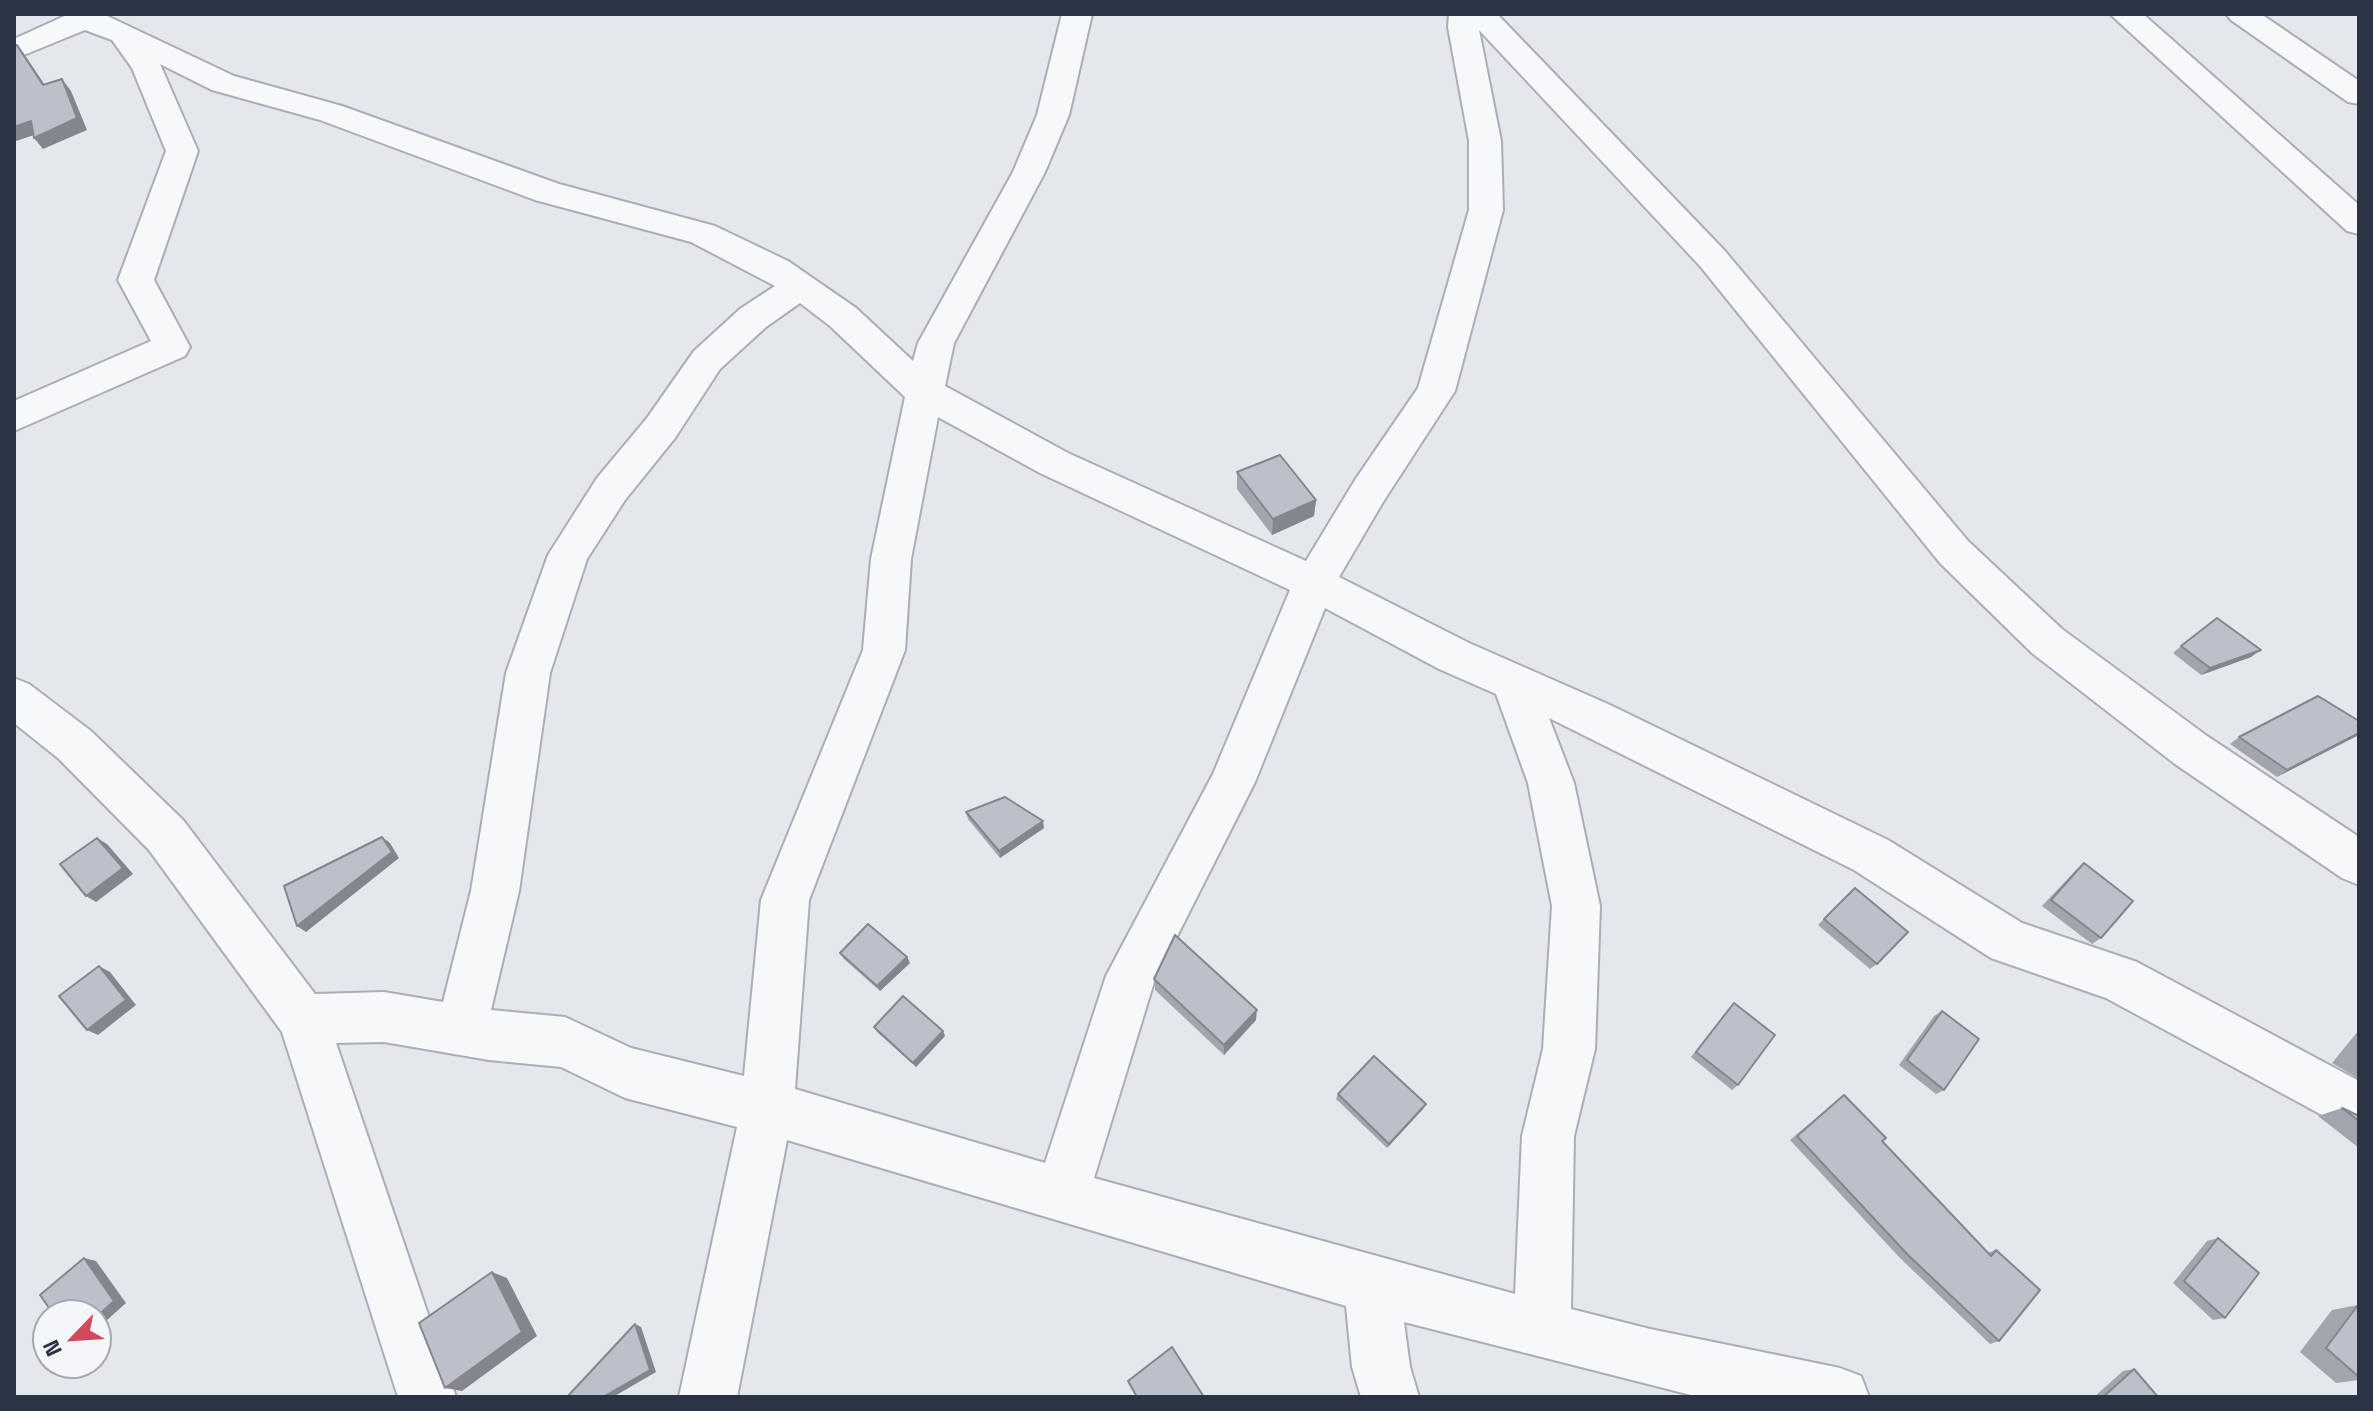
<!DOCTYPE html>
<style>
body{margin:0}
#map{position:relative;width:2373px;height:1411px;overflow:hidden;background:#e4e7ec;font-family:"Space Grotesk",sans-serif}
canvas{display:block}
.frame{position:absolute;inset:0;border:16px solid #2b3445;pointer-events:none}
.north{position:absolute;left:32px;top:1299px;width:80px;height:80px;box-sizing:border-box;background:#f4f6f9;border:2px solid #a4a8b1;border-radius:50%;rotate:245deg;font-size:22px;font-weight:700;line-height:32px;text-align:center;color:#2b3445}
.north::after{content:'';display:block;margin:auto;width:28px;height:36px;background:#d1495b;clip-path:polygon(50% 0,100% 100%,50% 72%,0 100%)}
</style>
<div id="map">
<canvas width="2373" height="1411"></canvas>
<div class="frame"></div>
<div class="north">N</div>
</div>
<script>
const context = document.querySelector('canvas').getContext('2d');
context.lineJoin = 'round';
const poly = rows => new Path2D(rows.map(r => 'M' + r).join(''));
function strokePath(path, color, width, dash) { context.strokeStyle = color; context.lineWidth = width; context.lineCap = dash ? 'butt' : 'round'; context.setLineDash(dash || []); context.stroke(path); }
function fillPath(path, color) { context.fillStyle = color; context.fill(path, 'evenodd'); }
const minor = poly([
 [69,14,103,14,234,76,342,106,559,184,715,226,788,261,856,308,913,361,918,343,1013,172,1037,115,1062,14,1092,14,1069,115,1045,172,954,343,945,386,1068,453,1306,561,1355,480,1418,388,1469,210,1469,141,1448,27,1449,14,1497,14,1724,250,1968,541,2062,629,2207,736,2359,837,2359,885,2342,878,2175,764,2032,653,1940,563,1700,266,1479,30,1501,141,1503,210,1455,391,1383,502,1339,577,1469,643,1608,704,1888,840,2022,923,2137,962,2359,1081,2359,1135,2106,998,1991,958,1854,870,1549,718,1574,783,1600,906,1595,1049,1574,1136,1571,1309,1650,1329,1840,1368,1861,1376,1869,1397,1699,1397,1404,1322,1410,1367,1419,1397,1361,1397,1352,1367,1346,1306,787,1140,737,1397,679,1397,737,1127,625,1098,561,1067,489,1060,384,1042,336,1043,456,1397,398,1397,282,1032,149,850,59,759,14,723,14,678,29,684,91,731,183,820,315,994,384,992,443,1002,471,891,506,673,548,555,597,478,647,418,694,351,740,309,775,286,691,242,535,200,320,120,212,90,160,64,198,151,154,280,190,347,185,356,14,431,14,401,151,341,118,280,166,151,132,68,112,40,85,30,14,59,14,39,69,14],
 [800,303,830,326,905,397,871,559,863,650,761,900,744,1076,631,1048,565,1017,491,1010,519,891,550,673,587,559,625,500,675,438,720,369,766,327,800,303],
 [938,417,1040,473,1290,590,1213,774,1106,976,1045,1163,795,1089,809,900,905,650,911,559,938,417],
 [1325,608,1439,669,1496,694,1528,783,1552,906,1543,1049,1522,1136,1515,1294,1094,1178,1154,982,1255,782,1325,608],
 [2110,14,2143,14,2359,205,2359,234,2347,231,2110,14],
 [2226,14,2261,14,2359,81,2359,104,2348,102,2231,20,2226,14]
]);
strokePath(minor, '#a9aeb7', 4);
fillPath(minor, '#f7f8fa');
fillPath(poly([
 [1237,472,1316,500,1314,516,1272,535,1237,489],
 [2181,646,2251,657,2201,675,2173,653],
 [2359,721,2277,777,2230,744,2239,737],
 [966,812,1044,828,1000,858,968,819],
 [2084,863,2101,938,2092,944,2042,906,2076,870],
 [1855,888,1877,964,1870,969,1818,925],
 [840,953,907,957,910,963,880,991,844,959],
 [1154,979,1256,1020,1224,1055,1155,990],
 [1734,1003,1738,1085,1732,1090,1691,1057,1728,1009],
 [1942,1011,1944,1090,1936,1094,1899,1065,1934,1016],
 [874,1027,945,1036,916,1067,877,1032],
 [2359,1030,2359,1079,2332,1063],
 [1338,1094,1423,1109,1387,1148,1336,1099],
 [1844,1095,1882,1141,1988,1253,1996,1250,1999,1341,1990,1344,1900,1258,1790,1140],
 [2342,1108,2359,1116,2359,1148,2318,1116],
 [2218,1238,2225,1318,2213,1320,2173,1283,2207,1241],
 [2358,1305,2359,1306,2359,1380,2336,1383,2300,1352,2332,1310],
 [2134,1369,2158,1397,2094,1397,2123,1371]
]), '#a1a5ae');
fillPath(poly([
 [17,45,26,57,53,97,43,85],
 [62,79,71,91,87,130,43,149,34,138],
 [31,121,40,133,16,141,14,139,14,127],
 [1316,500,1314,516,1272,535,1273,519],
 [2261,650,2251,657,2201,675,2210,668],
 [2359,733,2359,735,2277,777,2287,770],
 [1043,821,1044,828,1000,858,999,851],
 [382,837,390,843,399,858,306,932,297,926],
 [97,838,107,844,133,874,96,902,86,896],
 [907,957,910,963,880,991,877,986],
 [99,966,110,972,136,1005,98,1035,87,1030],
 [1257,1010,1256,1020,1224,1055,1224,1045],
 [943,1031,945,1036,916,1067,913,1063],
 [1426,1104,1423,1109,1387,1148,1389,1144],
 [84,1258,96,1261,126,1303,96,1330,96,1317],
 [492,1272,507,1278,537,1336,462,1391,445,1388],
 [635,1324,641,1327,656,1372,613,1397,603,1397]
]), '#83868d');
const building = poly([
 [17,45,43,85,62,79,77,118,34,138,31,121,14,127,14,46,17,45],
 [1280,455,1316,500,1273,519,1237,472,1280,455],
 [2217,618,2261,650,2210,668,2181,646,2217,618],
 [2318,696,2359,721,2359,733,2287,770,2239,737,2318,696],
 [1005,797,1043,821,999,851,966,812,1005,797],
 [382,837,392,852,297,926,284,886,382,837],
 [97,838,123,868,86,896,60,864,97,838],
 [2084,863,2133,901,2101,938,2051,900,2084,863],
 [1855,888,1908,932,1877,964,1824,919,1855,888],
 [868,924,907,957,877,986,840,953,868,924],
 [1175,935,1257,1010,1224,1045,1154,979,1175,935],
 [99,966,126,1000,87,1030,59,996,99,966],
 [903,996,943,1031,913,1063,874,1027,903,996],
 [1734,1003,1775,1035,1738,1085,1696,1052,1734,1003],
 [1942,1011,1979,1039,1944,1090,1907,1060,1942,1011],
 [1374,1056,1426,1104,1389,1144,1338,1094,1374,1056],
 [1844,1095,1886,1138,1882,1141,1991,1256,1996,1250,2040,1290,1999,1341,1908,1255,1797,1136,1844,1095],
 [2342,1108,2359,1116,2359,1121,2342,1108],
 [2218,1238,2259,1273,2225,1318,2184,1281,2218,1238],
 [84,1258,114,1301,96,1317,96,1315,54,1315,40,1295,84,1258],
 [492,1272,522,1332,445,1388,419,1323,492,1272],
 [2358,1305,2359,1306,2359,1377,2326,1348,2358,1305],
 [635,1324,650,1370,603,1397,567,1397,635,1324],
 [1172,1347,1204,1397,1137,1397,1128,1381,1172,1347],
 [2134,1369,2158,1397,2103,1397,2134,1369]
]);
fillPath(building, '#bbc0ca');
strokePath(building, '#83868d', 2);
</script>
